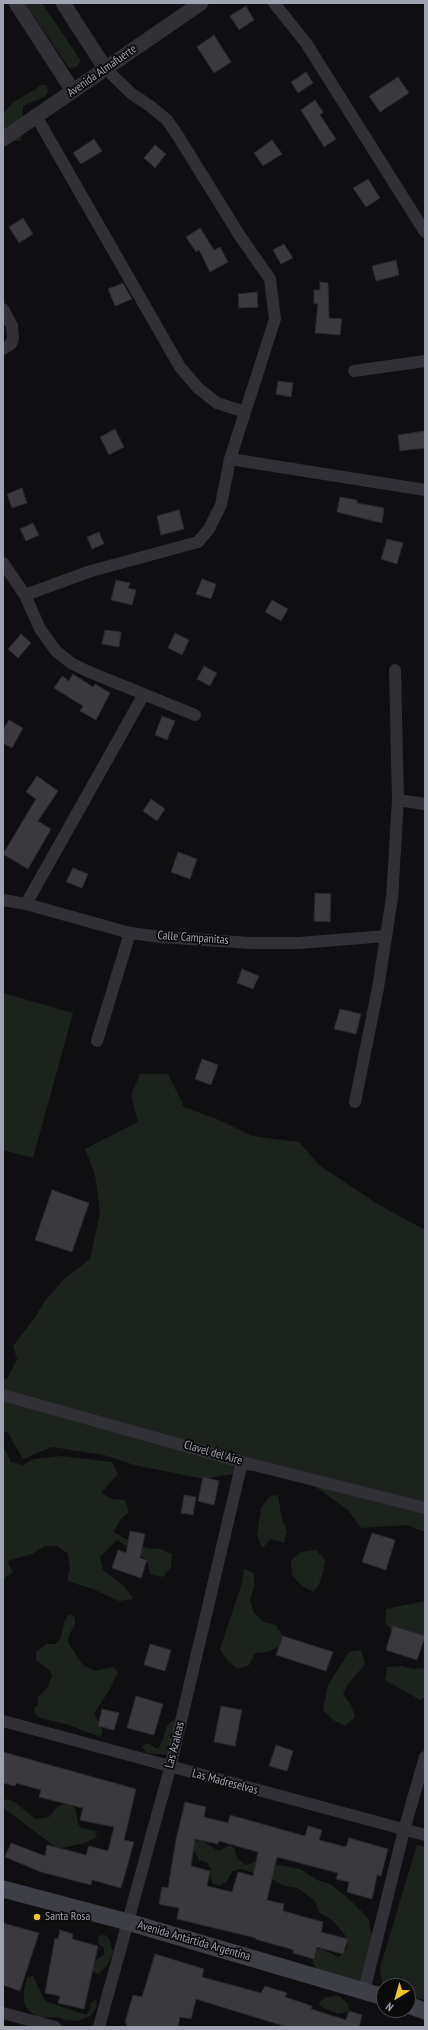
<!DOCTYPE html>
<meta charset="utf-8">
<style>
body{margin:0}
#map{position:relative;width:428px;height:2030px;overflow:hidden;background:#0f0f11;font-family:"PT Sans Narrow",sans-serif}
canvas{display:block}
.frame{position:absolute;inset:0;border:4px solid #a0a3b2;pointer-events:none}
.north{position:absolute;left:376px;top:1978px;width:40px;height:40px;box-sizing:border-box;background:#0a0a0b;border:1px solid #46474e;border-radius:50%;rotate:217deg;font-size:11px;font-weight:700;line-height:16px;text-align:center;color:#a0a3b2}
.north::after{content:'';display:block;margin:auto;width:14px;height:18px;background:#f3c525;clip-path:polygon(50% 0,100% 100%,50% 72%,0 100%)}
</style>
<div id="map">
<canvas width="428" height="2030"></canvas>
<div class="frame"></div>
<div class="north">N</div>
</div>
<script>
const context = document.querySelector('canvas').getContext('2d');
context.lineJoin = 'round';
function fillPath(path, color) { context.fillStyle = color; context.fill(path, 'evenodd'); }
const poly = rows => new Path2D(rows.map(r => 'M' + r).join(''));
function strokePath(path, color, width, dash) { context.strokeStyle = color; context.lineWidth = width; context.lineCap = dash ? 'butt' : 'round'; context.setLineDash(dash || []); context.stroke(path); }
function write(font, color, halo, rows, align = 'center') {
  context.font = font + ' "PT Sans Narrow",sans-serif'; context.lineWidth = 3.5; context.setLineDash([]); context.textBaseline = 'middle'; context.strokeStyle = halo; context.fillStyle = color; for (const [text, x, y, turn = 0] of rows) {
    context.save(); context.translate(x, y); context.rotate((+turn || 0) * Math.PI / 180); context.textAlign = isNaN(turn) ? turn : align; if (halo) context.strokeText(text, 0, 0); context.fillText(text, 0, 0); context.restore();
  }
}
fillPath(poly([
 [25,3,42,3,81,61,76,67,69,68],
 [40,85,46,85,48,91,45,97,27,104,23,107,23,134,20,141,3,141,3,114,13,102,36,89],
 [3,993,73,1013,33,1158,3,1150],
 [140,1074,168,1074,184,1107,219,1120,252,1136,299,1142,319,1165,379,1205,425,1230,425,1532,407,1525,361,1528,348,1510,319,1489,293,1476,266,1468,204,1479,134,1465,104,1455,52,1447,23,1459,8,1433,3,1430,3,1379,7,1379,17,1359,13,1346,33,1320,45,1301,62,1281,90,1259,100,1212,95,1175,85,1149,138,1122,131,1095],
 [3,1446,11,1462,23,1465,34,1459,61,1456,112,1462,118,1474,101,1493,112,1499,125,1500,129,1512,120,1520,114,1532,135,1544,147,1548,160,1549,172,1554,171,1567,163,1577,150,1574,147,1560,117,1540,100,1557,103,1570,125,1587,133,1599,119,1601,93,1589,67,1581,70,1568,68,1554,58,1546,45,1546,32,1554,7,1561,13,1572,3,1579],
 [278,1495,282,1520,287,1531,284,1543,271,1539,262,1548,257,1535,261,1508,270,1496],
 [316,1550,325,1560,323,1573,318,1587,313,1592,301,1585,292,1575,291,1561,301,1552],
 [244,1569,254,1573,254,1587,250,1600,254,1613,264,1622,276,1625,283,1636,279,1646,268,1652,255,1653,249,1665,238,1669,227,1660,220,1649,242,1583],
 [425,1601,425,1642,418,1642,394,1633,385,1622,386,1609],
 [70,1614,75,1618,75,1624,69,1635,68,1642,82,1664,94,1671,113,1667,118,1672,109,1691,94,1713,103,1731,100,1737,66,1724,44,1719,37,1716,33,1709,38,1705,38,1697,47,1688,52,1675,49,1670,36,1660,36,1652,47,1644,54,1644,60,1640,65,1619],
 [361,1650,365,1664,349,1683,343,1694,351,1705,355,1717,345,1726,333,1720,323,1710,328,1685,349,1652],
 [402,1666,414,1669,425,1668,425,1697,420,1700,385,1680,387,1667],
 [177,1720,168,1755,147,1753,142,1747,147,1743,158,1749,163,1739,167,1726,171,1721],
 [7,1799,14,1802,36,1819,49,1817,58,1806,64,1804,72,1805,76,1811,78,1824,82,1828,95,1831,97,1837,85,1843,58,1849,5,1809,3,1801],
 [201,1840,218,1851,230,1845,235,1849,236,1856,240,1861,246,1865,259,1861,300,1869,317,1880,330,1884,348,1898,367,1917,370,1922,370,1929,374,1942,362,1984,316,1969,313,1963,312,1957,315,1951,320,1948,338,1957,343,1954,348,1946,345,1935,332,1920,320,1913,315,1901,298,1888,284,1886,267,1876,240,1869,233,1871,226,1882,220,1886,213,1884,210,1877,211,1869,207,1863,199,1860,192,1847,195,1841],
 [417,1845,425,1847,425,2000,408,1997,408,1986,386,1986,382,1984,380,1968],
 [105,1935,109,1939,113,1952,108,1964,99,1974,93,1972,88,1966,104,1955,104,1948,99,1944,98,1936],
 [33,1976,44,1999,48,2002,86,2015,90,2010,91,2003,96,1999,97,2005,94,2011,90,2016,77,2021,64,2020,58,2017,38,2018,28,2010,24,2003,24,1990,27,1977],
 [338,1995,348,2004,349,2011,338,2014,320,2006,319,2003,324,1998]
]), '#1c231d');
const building = poly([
 [246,6,254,20,239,30,230,16,246,6],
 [214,35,231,62,214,73,197,47,214,35],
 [306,72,313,83,298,93,291,82,306,72],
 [398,77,409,93,380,112,369,96,398,77],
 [315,100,323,112,320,115,336,139,324,147,301,110,315,100],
 [94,139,102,151,81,164,73,153,94,139],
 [272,140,282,154,263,166,254,153,272,140],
 [155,145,166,154,155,168,144,158,155,145],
 [368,179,380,198,366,207,353,188,368,179],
 [23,218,33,234,19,243,9,227,23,218],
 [200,228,214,250,220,247,228,262,210,272,199,250,196,252,186,237,200,228],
 [284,244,293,258,281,264,273,250,284,244],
 [396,260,399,275,376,281,372,266,396,260],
 [320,282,328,283,329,318,342,319,340,335,315,333,318,303,314,304,314,290,320,290,320,282],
 [123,283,132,299,115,306,108,289,123,283],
 [257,292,258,307,239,308,238,294,257,292],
 [278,381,293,383,291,397,276,394,278,381],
 [115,429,124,447,109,455,100,437,115,429],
 [425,431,425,448,400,451,398,435,425,431],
 [22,488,27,503,12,508,7,494,22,488],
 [340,497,357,500,357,503,384,508,382,523,337,512,340,497],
 [179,510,184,529,161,535,157,516,179,510],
 [33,523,39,535,26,541,20,529,33,523],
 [99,532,104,544,92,549,87,537,99,532],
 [387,539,403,543,397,564,381,559,387,539],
 [202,579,216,584,211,599,196,594,202,579],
 [116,580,130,583,128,588,136,590,132,605,111,600,116,580],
 [272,600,288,609,281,621,265,612,272,600],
 [105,630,121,632,119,647,102,644,105,630],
 [175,633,189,640,182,655,168,648,175,633],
 [21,634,31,643,18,658,8,649,21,634],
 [204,666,217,673,210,686,197,679,204,666],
 [73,674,93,687,95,684,110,693,96,720,80,711,83,706,54,688,62,676,69,681,73,674],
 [162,716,175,721,167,740,155,735,162,716],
 [9,720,23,728,12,748,3,743,3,730,9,720],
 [37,776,58,791,38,821,51,829,28,869,3,854,36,799,26,792,37,776],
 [151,799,165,809,157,821,143,811,151,799],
 [178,852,197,859,190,879,171,872,178,852],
 [73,868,88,874,82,888,66,882,73,868],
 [315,893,331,894,330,922,314,921,315,893],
 [242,969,259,976,253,989,237,983,242,969],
 [340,1009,361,1014,356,1034,334,1029,340,1009],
 [202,1059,218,1065,211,1085,195,1079,202,1059],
 [52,1190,89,1203,72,1252,35,1240,52,1190],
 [203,1477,219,1481,214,1505,198,1501,203,1477],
 [184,1495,196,1497,193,1515,181,1513,184,1495],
 [130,1531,145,1534,140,1558,147,1560,141,1578,112,1568,118,1550,126,1553,130,1531],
 [372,1533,395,1540,386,1570,362,1562,372,1533],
 [393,1626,425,1636,417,1660,386,1650,393,1626],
 [283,1636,333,1652,326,1671,276,1655,283,1636],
 [150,1644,171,1650,165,1671,144,1665,150,1644],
 [136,1696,163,1704,154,1735,127,1728,136,1696],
 [221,1706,242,1710,235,1746,214,1742,221,1706],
 [102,1709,119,1713,114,1730,98,1726,102,1709],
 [276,1745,293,1751,287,1771,269,1766,276,1745],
 [3,1752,136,1789,124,1840,134,1842,121,1888,92,1880,91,1885,41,1872,5,1857,11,1843,45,1856,47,1845,86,1855,89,1846,108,1851,114,1827,80,1820,83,1808,39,1797,41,1790,16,1783,15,1786,3,1783,3,1752],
 [185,1802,206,1807,204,1817,228,1823,230,1815,305,1836,308,1826,322,1830,319,1840,346,1847,349,1838,388,1849,381,1876,377,1875,372,1899,347,1892,349,1882,336,1879,338,1873,277,1857,267,1900,284,1904,283,1911,323,1922,321,1932,348,1939,343,1954,317,1947,314,1959,293,1953,294,1950,255,1939,256,1938,177,1919,179,1908,159,1904,162,1887,168,1888,176,1839,185,1802],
 [195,1839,218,1844,219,1841,258,1852,253,1876,238,1872,232,1892,207,1886,210,1871,191,1866,195,1839],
 [3,1923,39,1933,20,1991,3,1985,3,1923],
 [60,1930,73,1934,72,1939,98,1946,84,2009,58,2003,60,1996,45,1993,55,1938,58,1939,60,1930],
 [155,1954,204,1969,202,1977,261,1993,265,1986,287,1993,285,1997,312,2006,311,2009,346,2020,349,2011,362,2015,359,2027,287,2027,196,1999,191,2019,180,2017,178,2027,128,2027,125,2022,133,1995,142,1997,155,1954]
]);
fillPath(building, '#39393e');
strokePath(building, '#2a292d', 1);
strokePath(poly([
 [274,3,306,43,425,232],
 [36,116,180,367,198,388,217,403,245,412],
 [3,309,12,326,13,338,11,344,3,349],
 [354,371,425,361],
 [230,459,425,490],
 [3,563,25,595,40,629,56,651,71,663,87,671,195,715],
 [25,595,91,571,198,542,209,529,221,505,230,459,275,319,270,279,240,236,178,136,167,120,150,106,132,94,105,68],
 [398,800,425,804],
 [3,900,26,904,130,933,161,937,250,943,299,943,386,936],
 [26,904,144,694],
 [97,1041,130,933],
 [355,1102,378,988,392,898,398,800,395,670],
 [3,1395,242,1462,425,1508],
 [3,1721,425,1835],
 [364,1991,404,1830,425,1757],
 [3,2013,55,2027],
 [99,2027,170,1768,242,1462]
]), '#303036', 12);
strokePath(poly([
 [16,3,73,91],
 [63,3,105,68],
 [3,139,201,3]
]), '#303036', 15);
strokePath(poly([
 [3,1889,128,1922,384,1997],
 [408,2005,425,2011]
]), '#3e3f46', 17);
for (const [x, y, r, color] of [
 [37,1917,4,"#f3c525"]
]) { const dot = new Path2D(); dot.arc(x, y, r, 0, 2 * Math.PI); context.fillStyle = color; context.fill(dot); strokePath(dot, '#0a0a0b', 1.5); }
write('12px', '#a0a3b2', '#0a0a0b', [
 ["Avenida Almafuerte",102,71,-35],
 ["Calle Campanitas",193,938,4],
 ["Clavel del Aire",213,1453,16],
 ["Las Azaleas",175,1745,-76],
 ["Las Madreselvas",225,1782,15],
 ["Avenida Antártida Argentina",194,1941,16]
]);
write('12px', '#a0a3b2', '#0a0a0b', [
 ["Santa Rosa",45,1917]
], 'left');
</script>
